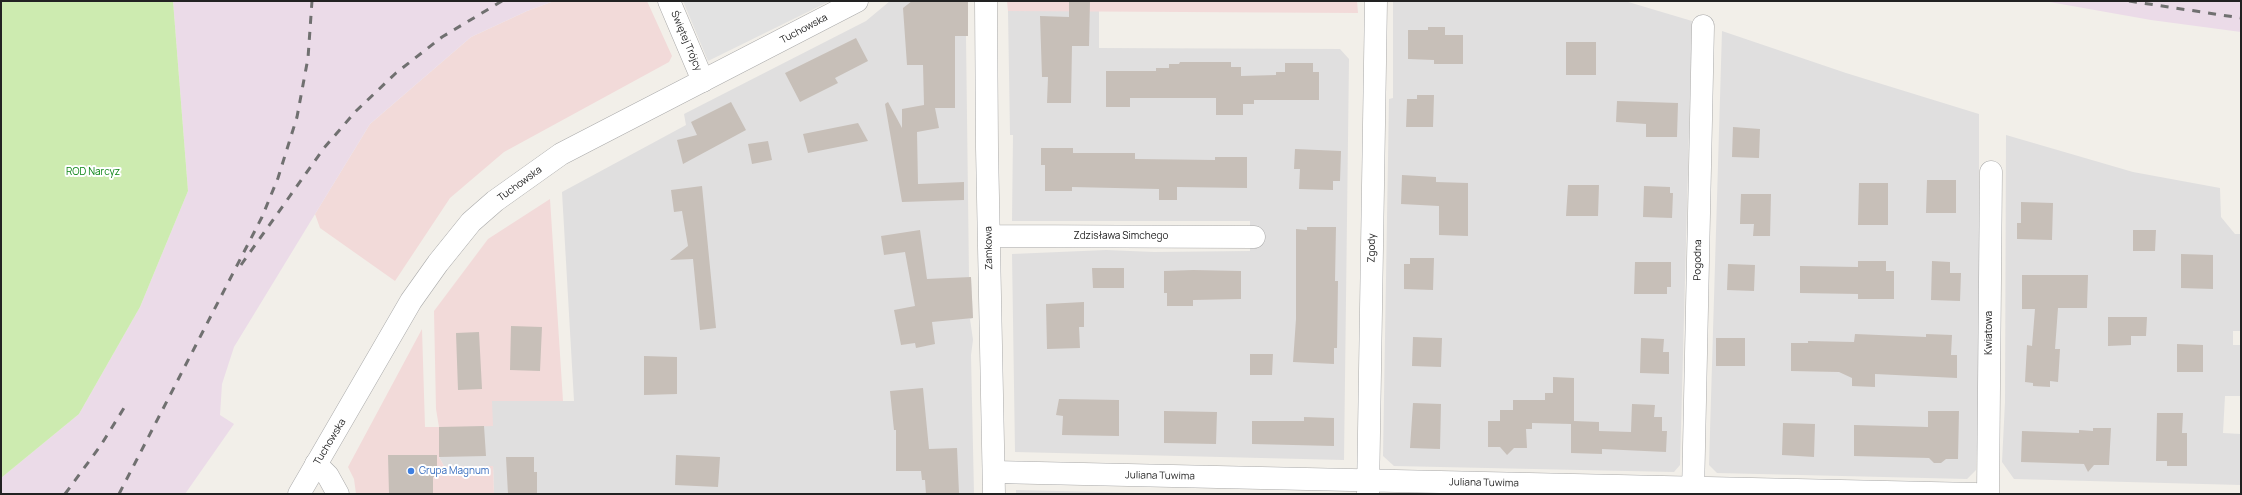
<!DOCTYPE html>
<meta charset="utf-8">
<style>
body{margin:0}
#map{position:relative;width:2242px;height:495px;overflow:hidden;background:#f2efe9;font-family:Manrope,sans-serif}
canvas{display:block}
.frame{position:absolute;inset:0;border:2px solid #222;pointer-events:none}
</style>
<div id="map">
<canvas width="2242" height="495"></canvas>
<div class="frame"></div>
</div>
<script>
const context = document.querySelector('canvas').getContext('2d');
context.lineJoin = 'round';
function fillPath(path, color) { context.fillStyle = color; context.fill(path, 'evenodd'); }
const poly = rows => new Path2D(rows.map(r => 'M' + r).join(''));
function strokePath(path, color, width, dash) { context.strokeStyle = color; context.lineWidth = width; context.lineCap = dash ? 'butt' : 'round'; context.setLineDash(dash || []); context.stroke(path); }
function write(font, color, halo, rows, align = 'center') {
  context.font = font + ' Manrope,sans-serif'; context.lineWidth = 4; context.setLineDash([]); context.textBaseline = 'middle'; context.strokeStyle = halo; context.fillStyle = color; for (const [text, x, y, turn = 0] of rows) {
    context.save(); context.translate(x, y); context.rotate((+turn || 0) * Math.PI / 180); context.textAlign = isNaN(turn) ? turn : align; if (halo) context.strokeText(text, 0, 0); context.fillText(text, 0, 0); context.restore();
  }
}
fillPath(poly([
 [890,1,968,1,968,36,966,36,969,277,971,277,973,318,970,319,973,340,971,355,974,494,494,494,493,466,444,466,439,457,439,427,492,401,574,401,562,192,686,125,684,114,866,21],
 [1393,1,1625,1,1692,21,1680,465,1674,472,1394,466,1383,456,1389,99,1393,98],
 [1099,10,1099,48,1340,49,1349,59,1344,460,1015,452,1012,254,1106,250,1154,252,1250,251,1250,221,1012,221,1013,135,1010,135,1008,11],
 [1722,31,1846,73,1979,114,1979,402,1976,470,1967,479,1717,473,1709,465],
 [2006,135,2133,172,2220,188,2221,217,2235,234,2241,234,2241,331,2233,331,2233,345,2241,345,2241,396,2225,396,2223,433,2241,434,2241,485,2014,479,2002,462,2005,402],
 [1016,490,1182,494,1016,494]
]), '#e0dfdf');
fillPath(poly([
 [554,1,647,1,672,56,669,62,504,152,450,198,395,281,320,228,315,214,370,124,471,37,527,11],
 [1007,1,1357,1,1358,13,1008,11],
 [550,199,563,401,492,401,493,426,439,428,439,457,444,466,493,466,494,494,356,494,354,479,348,467,422,329,425,427,439,427,436,409,434,311,488,239]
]), '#f2dad9');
fillPath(poly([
 [173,1,554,1,527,11,471,37,370,124,234,347,222,384,220,415,234,424,185,494,1,494,1,478,79,414,140,307,188,191],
 [2044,1,2241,1,2241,32,2151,20]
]), '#ebdbe8');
fillPath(poly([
 [1,1,173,1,188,191,140,307,79,414,1,478]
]), '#cdebb0');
fillPath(poly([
 [683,1,830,1,708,61]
]), '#e2e2e2');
fillPath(poly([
 [912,1,968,1,968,36,955,36,955,108,935,108,939,128,917,132,918,184,964,182,964,200,902,202,885,104,888,102,902,128,902,109,924,105,923,65,907,65,903,8],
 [1069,1,1090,1,1089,46,1072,46,1071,103,1047,103,1048,77,1042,77,1040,16,1069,17],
 [1428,27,1445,27,1445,35,1463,35,1463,64,1434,64,1434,60,1408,59,1408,30,1428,30],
 [856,38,868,61,835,78,838,83,800,102,785,73],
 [1566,42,1596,42,1596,75,1566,75],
 [1180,62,1231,62,1231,67,1241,67,1241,76,1276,75,1276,72,1285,72,1285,63,1313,63,1313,72,1319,72,1319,100,1254,100,1254,104,1243,104,1243,115,1216,115,1216,98,1130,98,1130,107,1106,107,1106,71,1156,71,1156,68,1169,68,1169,64,1179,64],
 [1417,95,1434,95,1433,127,1406,127,1407,99,1417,99],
 [1617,101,1678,103,1677,137,1646,137,1646,124,1616,122],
 [731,102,746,130,683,164,677,140,697,135,691,122],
 [858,123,868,141,808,153,803,134],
 [1733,127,1760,129,1759,158,1732,157],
 [768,141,772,160,752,164,748,144],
 [1041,148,1073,148,1073,153,1135,153,1135,159,1215,160,1215,157,1247,157,1247,188,1177,187,1177,200,1159,200,1159,189,1072,187,1072,191,1045,191,1045,165,1041,165],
 [1295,149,1341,151,1340,181,1333,181,1333,190,1299,189,1300,169,1294,169],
 [1402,175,1436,177,1436,182,1468,183,1468,236,1439,235,1439,206,1401,204],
 [1927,180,1956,180,1956,213,1926,213],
 [1859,183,1888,183,1888,225,1858,225],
 [1568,185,1599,185,1598,216,1566,216],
 [702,186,716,328,700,330,693,259,670,260,688,246,682,211,674,212,671,190],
 [1644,186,1670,187,1670,193,1673,193,1672,218,1643,217],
 [1741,194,1771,194,1770,236,1753,236,1754,224,1740,224],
 [2021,202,2053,203,2052,240,2017,239,2017,223,2021,223],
 [1307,227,1336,227,1335,281,1338,281,1337,348,1334,348,1334,364,1293,362,1296,319,1296,229,1307,230],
 [920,230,927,279,971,277,973,318,932,322,935,344,916,348,915,343,901,345,894,310,915,306,905,252,884,255,881,236],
 [2133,230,2156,230,2155,251,2133,251],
 [2181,254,2213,255,2213,289,2181,288],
 [1410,258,1434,258,1433,290,1404,289,1404,264,1410,264],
 [1858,261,1886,261,1886,271,1894,271,1894,299,1858,299,1858,294,1800,293,1800,266,1858,267],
 [1932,261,1950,262,1950,273,1961,273,1960,301,1931,300],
 [1635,262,1671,262,1671,287,1667,287,1667,294,1634,294],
 [1728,264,1755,265,1754,291,1727,290],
 [1092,268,1124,268,1124,288,1093,288],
 [1193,270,1241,271,1241,299,1193,300,1193,306,1167,306,1167,293,1164,293,1164,271],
 [2022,275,2088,275,2087,308,2058,308,2055,349,2060,349,2058,382,2050,381,2050,387,2033,386,2033,383,2025,382,2027,345,2032,346,2035,309,2022,309],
 [1084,302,1084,327,1079,327,1080,348,1047,349,1046,304],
 [2108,317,2147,317,2146,336,2131,336,2131,345,2108,346],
 [511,326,542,327,540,371,510,370],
 [479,332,482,389,458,390,456,333],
 [1855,334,1926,337,1926,334,1952,335,1951,355,1957,355,1957,378,1875,374,1875,387,1852,386,1852,378,1839,372,1791,371,1791,343,1808,343,1808,341,1854,342],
 [1413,337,1442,338,1441,367,1412,366],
 [1641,338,1664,339,1663,352,1669,352,1669,374,1640,373],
 [1716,338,1745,338,1745,366,1716,366],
 [2177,344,2203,345,2203,372,2177,372],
 [1250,354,1273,354,1272,375,1250,375],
 [644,356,677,357,677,394,644,395],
 [1553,377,1574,378,1574,421,1599,422,1599,431,1631,432,1632,404,1655,405,1654,417,1662,417,1662,431,1667,431,1666,452,1602,449,1602,454,1571,453,1571,424,1532,423,1532,429,1526,429,1527,448,1514,448,1507,455,1500,447,1488,447,1488,421,1500,421,1500,410,1513,410,1513,400,1545,400,1545,393,1553,393],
 [923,388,929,449,957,448,959,493,926,494,925,480,922,480,921,471,896,471,896,430,894,430,890,391],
 [1059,399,1119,400,1119,436,1062,435,1063,416,1056,415],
 [1413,403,1441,404,1440,449,1410,448],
 [1164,411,1217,412,1216,444,1164,443],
 [1928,411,1959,411,1958,459,1946,459,1941,463,1934,463,1929,458,1854,456,1854,425,1928,427],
 [2157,413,2183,413,2182,433,2187,433,2187,466,2167,466,2167,461,2156,461],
 [1304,417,1334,418,1334,446,1252,444,1252,421,1304,421],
 [1783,423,1815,424,1814,457,1782,455],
 [484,426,486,456,439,457,439,427],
 [2093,428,2111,428,2109,465,2094,465,2088,472,2084,464,2021,462,2022,431,2079,433,2079,430,2093,431],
 [388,455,437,455,437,477,433,477,433,494,389,494],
 [676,455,720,457,718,487,675,485],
 [506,457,534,457,534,472,537,472,537,494,508,494]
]), '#c7bfb8');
const minor = poly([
 [669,1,703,81],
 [986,1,987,148,994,494],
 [989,236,1254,237],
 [316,464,328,476,338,494],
 [994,472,1975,494],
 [1368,494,1376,1],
 [1693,494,1703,26],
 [1988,494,1991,172]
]);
const tertiary = poly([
 [299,494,411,301,438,263,471,222,495,201,561,154,857,1]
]);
strokePath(minor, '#a9a9a9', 23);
strokePath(tertiary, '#a9a9a9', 23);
strokePath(minor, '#fff', 22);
strokePath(tertiary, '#fff', 22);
strokePath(poly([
 [2129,1,2241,18],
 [241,265,324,148,356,111,396,73,442,37,502,1],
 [65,494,101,445,124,408],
 [119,494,262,217,278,178,297,117,308,58,312,1]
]), '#707070', 3, [8, 8]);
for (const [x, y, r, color] of [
 [411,471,4,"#3f7fe0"]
]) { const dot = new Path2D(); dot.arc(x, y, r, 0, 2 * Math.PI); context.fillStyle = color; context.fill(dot); strokePath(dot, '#fff', 1.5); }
write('10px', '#222', '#fff', [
 ["Tuchowska",804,29,-28],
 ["Świętej Trójcy",686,41,67],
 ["Tuchowska",520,184,-36],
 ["Zdzisława Simchego",1121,236],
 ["Zamkowa",989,248,-91],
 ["Zgody",1372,248,-89],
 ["Pogodna",1698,260,-89],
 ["Kwiatowa",1989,333,-90],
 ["Tuchowska",330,442,-59],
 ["Juliana Tuwima",1160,476,1],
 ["Juliana Tuwima",1484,483,1]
]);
write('10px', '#0c8416', '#fff', [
 ["ROD Narcyz",93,172]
]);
write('10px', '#366cbe', '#fff', [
 ["Grupa Magnum",419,471]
], 'left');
</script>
